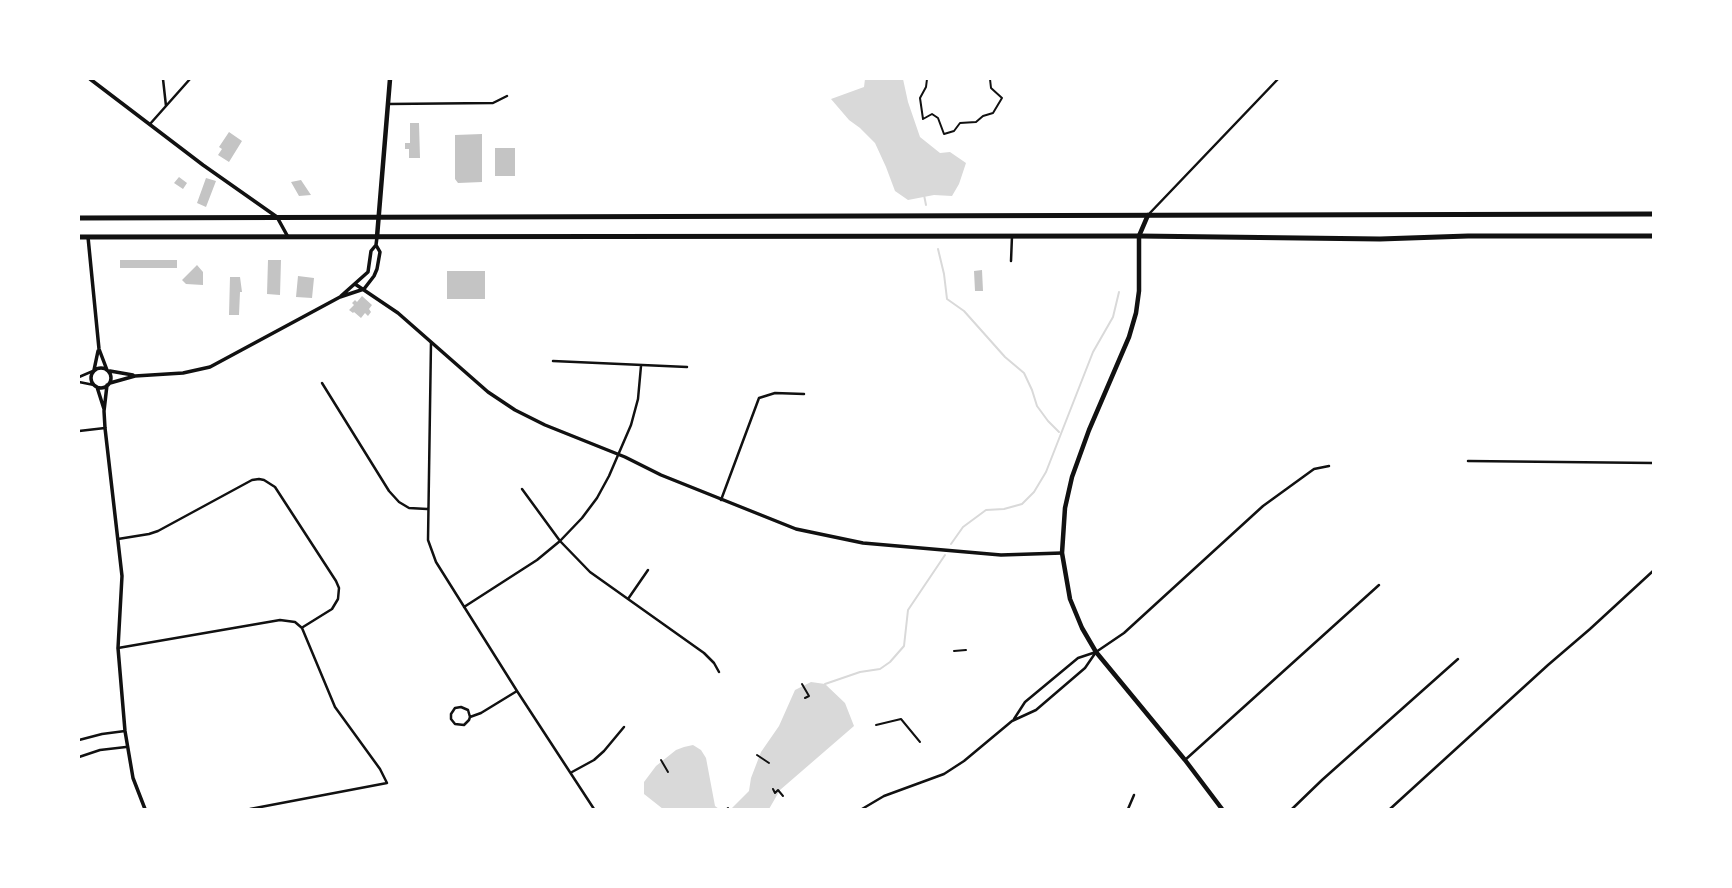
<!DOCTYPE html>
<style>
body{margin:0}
#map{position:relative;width:1732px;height:888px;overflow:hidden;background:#fff;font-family:"Work Sans",sans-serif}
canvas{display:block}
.frame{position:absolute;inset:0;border:80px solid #fff;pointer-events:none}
</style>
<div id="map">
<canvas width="1732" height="888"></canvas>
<div class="frame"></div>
</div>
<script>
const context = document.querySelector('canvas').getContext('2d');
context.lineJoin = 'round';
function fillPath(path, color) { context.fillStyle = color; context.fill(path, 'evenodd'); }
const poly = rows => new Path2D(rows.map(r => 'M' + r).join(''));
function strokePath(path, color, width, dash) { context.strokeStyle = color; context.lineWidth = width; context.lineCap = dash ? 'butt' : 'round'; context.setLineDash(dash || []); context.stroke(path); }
fillPath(poly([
 [865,79,903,79,908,102,920,137,940,153,950,152,966,163,959,184,952,196,934,195,908,200,895,191,886,167,875,143,860,128,849,120,831,99,864,87],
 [811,682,825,684,845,703,854,726,780,790,769,809,731,809,749,791,751,778,761,752,779,726,795,690],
 [693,745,701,750,706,758,715,806,719,809,663,809,644,794,644,782,656,766,676,750,684,747]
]), '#d9d9d9');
strokePath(poly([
 [924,195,926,205],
 [938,249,944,274,947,299,964,311,1005,357,1024,373,1032,390,1037,406,1048,421,1059,432],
 [951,544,963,527,986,510,1004,509,1022,504,1034,492,1046,472,1093,352,1113,317,1119,292],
 [825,684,860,672,880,669,890,662,904,646,908,610,945,555]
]), '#d9d9d9', 2);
fillPath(poly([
 [410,123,419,123,420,158,409,158,409,149,405,149,405,143,410,143],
 [229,132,242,141,229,162,218,155,222,149,219,147],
 [482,134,482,182,458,183,455,179,455,135],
 [495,148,515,148,515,176,495,176],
 [179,177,187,183,183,189,174,183],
 [206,178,216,181,206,207,197,203],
 [301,180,311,195,299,196,291,182],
 [120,260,177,260,177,268,120,268],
 [268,260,281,260,280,295,267,294],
 [197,265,203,272,203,285,186,284,182,280],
 [982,270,983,291,975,291,974,271],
 [447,271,485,271,485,299,447,299],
 [298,276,314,278,312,298,296,297],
 [230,277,240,277,242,292,240,292,239,315,229,315],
 [362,296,372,305,369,309,371,312,368,316,365,313,361,318,354,312,353,313,349,310,354,305,352,303,355,300,357,302]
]), '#c4c4c4');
strokePath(poly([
 [927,79,926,87,920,98,923,119,932,114,938,118,944,134,954,131,960,123,976,122,983,116,993,113,1002,98,991,88,990,79],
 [954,651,966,650],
 [802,684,809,696,805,698],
 [876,725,901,719,920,742],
 [757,755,769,763],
 [661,760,668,772],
 [773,789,775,793,778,790,783,796],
 [727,809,728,808]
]), '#111', 2);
strokePath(poly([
 [388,104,493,103,507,96],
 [166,106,190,79],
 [150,124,166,106,163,79],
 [1148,215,1278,79],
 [1011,261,1012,236],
 [431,342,428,540,436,562,517,691,594,809],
 [553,361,687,367],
 [79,377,93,371],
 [79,382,94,385],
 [322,383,389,491,399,502,409,508,427,509],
 [79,431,105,428],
 [1468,461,1653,463],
 [522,489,560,541,590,572,704,653,714,663,719,672],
 [721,500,759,398,775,393,804,394],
 [118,539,149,534,158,531,252,480,259,479,264,480,275,487,336,581,339,588,338,599,332,609,303,627],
 [628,599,648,570],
 [464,607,537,560,560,541,582,518,597,498,609,476,631,425,638,399,641,366],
 [118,648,280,620,295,622,302,628,335,707,380,769,387,783,250,809],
 [470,717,468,710,461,707,455,708,451,714,451,719,455,724,464,725,469,720,470,717,481,713,517,691],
 [1014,719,1025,702,1078,658,1096,652,1124,633,1263,506,1314,469,1329,466],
 [79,740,102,734,125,731],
 [79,757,100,750,126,747],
 [1185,760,1379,585],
 [572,772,594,760,604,751,624,727],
 [862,809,884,796,944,774,964,761,1012,721,1036,710,1085,668,1096,652],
 [1128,809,1134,795],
 [1292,809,1322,780,1458,659],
 [1390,809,1548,665,1590,629,1653,571]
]), '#111', 2.5);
strokePath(poly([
 [90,79,203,165,277,217,288,237],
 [88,237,99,349,107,370],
 [355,284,398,313,488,392,515,410,545,425,625,457,661,475,796,529,863,543,1001,555,1062,553],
 [341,296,368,272,371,251,376,245,377,237],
 '91 378a10 10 0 1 1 20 0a10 10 0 1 1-20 0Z',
 [94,370,98,351],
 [110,371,133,375],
 [110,383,135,376,183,373,210,367,340,297,364,289,374,276,377,269,380,252,376,245],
 [107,385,104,411,105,428,122,576,118,648,125,731,133,778,145,809],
 [97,387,104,409]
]), '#111', 3.5);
strokePath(poly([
 [1148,215,1139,236,1139,291,1136,313,1129,337,1089,430,1072,477,1065,508,1062,553,1070,599,1082,628,1096,652,1185,760,1222,809]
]), '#111', 4.5);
strokePath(poly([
 [377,237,390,79]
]), '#111', 4.5);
strokePath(poly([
 [79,218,1653,214],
 [79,237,1139,236,1380,239,1468,236,1653,236]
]), '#111', 5);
</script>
